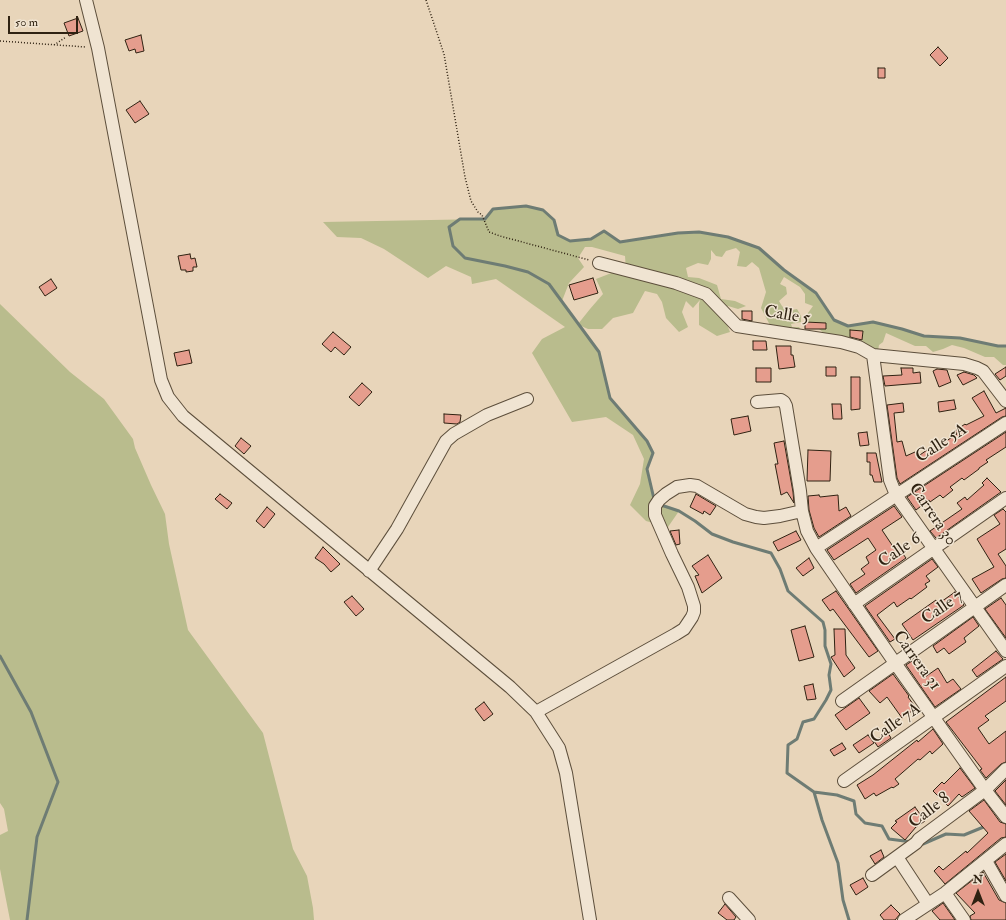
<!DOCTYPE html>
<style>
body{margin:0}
#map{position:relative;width:1006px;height:920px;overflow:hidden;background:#e8d5ba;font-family:"IM FELL Double Pica",serif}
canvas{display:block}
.north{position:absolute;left:958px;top:872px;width:40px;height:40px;-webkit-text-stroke:3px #f0e4d2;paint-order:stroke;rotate:0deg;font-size:11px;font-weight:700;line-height:16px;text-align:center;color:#2f2212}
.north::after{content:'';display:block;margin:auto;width:14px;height:18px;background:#2f2212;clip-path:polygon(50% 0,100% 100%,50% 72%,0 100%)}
.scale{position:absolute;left:8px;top:16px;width:70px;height:18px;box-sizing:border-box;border:2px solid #2f2212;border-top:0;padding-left:5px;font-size:12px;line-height:14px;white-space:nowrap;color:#2f2212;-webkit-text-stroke:3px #f0e4d2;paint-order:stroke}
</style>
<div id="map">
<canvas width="1006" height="920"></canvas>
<div class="north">N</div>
<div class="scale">50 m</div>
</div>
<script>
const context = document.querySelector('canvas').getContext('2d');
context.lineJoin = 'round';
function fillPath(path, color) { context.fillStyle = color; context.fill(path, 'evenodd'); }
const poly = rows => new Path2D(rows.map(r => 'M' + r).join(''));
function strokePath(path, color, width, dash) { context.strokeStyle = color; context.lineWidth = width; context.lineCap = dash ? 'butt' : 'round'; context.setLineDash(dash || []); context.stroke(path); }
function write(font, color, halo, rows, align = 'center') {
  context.font = font + ' "IM FELL Double Pica",serif'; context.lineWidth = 3; context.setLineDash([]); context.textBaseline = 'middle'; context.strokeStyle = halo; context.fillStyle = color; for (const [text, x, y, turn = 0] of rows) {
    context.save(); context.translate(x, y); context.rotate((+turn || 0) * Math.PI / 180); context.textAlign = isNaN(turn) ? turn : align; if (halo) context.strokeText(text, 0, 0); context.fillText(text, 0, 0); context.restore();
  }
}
fillPath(poly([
 [526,206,543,210,554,220,558,235,570,241,591,239,604,231,620,242,678,233,699,232,728,237,759,248,784,270,816,293,834,320,848,326,873,322,902,329,924,336,960,338,998,346,1006,346,1006,365,1003,365,994,357,985,357,964,348,952,345,943,349,933,352,926,346,915,346,886,333,883,342,879,345,878,351,862,343,863,332,850,331,850,340,825,334,819,329,819,323,809,322,805,317,813,306,805,303,805,294,800,287,784,277,780,284,786,287,787,294,779,301,782,306,786,310,788,317,792,310,797,309,801,316,801,322,791,324,792,327,799,327,801,330,772,329,761,308,766,292,759,268,752,262,746,267,737,266,740,252,736,248,726,251,722,257,716,256,711,250,711,259,708,265,698,263,686,268,688,277,699,278,717,285,721,299,735,301,746,306,738,309,728,306,722,312,730,332,717,336,699,325,699,304,700,300,693,308,686,301,682,312,688,327,679,332,666,318,662,302,657,294,645,291,633,313,613,318,602,329,588,329,579,325,599,352,610,398,647,441,653,453,647,469,654,499,661,505,679,511,668,527,646,521,630,505,640,484,644,459,633,435,606,417,572,422,532,353,542,339,565,327,496,279,472,284,471,277,446,266,428,278,384,249,361,238,337,237,323,222,485,219,493,209],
 [585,247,592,247,625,256,626,270,614,272,596,279,603,294,590,309,578,324,562,301,569,283,584,267,578,258],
 [0,304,70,372,104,399,133,439,135,448,151,485,165,514,169,544,188,630,263,733,293,849,307,876,313,908,314,920,10,920,0,869,0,835,8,831,4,809,0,803]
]), '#b9bc8d');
strokePath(poly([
 [654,499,647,469,653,453,647,441,610,398,599,352,549,284,528,272,505,266,465,258,453,246,449,227,460,219,485,219,493,209,526,206,543,210,554,220,558,235,570,241,591,239,604,231,620,242,678,233,699,232,728,237,759,248,784,270,816,293,834,320,848,326,873,322,902,329,924,336,960,338,998,346,1006,346],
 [661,505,679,511,695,521,712,534,733,542,771,553,780,569,788,591,823,622,825,630,825,646,831,664,829,675,831,690,826,700,814,719,803,722,797,739,788,745,787,773,814,792,822,820,838,863,843,900,849,920],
 [0,656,31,712,58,782,37,837,27,920],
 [814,792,837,795,854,801,856,814,865,823,882,826,889,839,912,842],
 [920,843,923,844,946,834,964,835,986,826]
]), '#6e7c74', 3);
const building = poly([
 [78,18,83,31,69,36,64,23,78,18],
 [141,35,144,51,136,53,135,49,129,51,125,40,141,35],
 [938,47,948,58,940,66,930,55,938,47],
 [878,68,885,68,885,78,878,78,878,68],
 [140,101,149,114,135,123,126,110,140,101],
 [190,254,191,259,195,258,197,267,193,267,193,271,186,272,186,270,181,270,178,256,190,254],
 [593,278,598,293,574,300,569,285,593,278],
 [51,279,57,288,45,296,39,287,51,279],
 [742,311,752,311,752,321,742,319,742,311],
 [805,322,826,323,826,329,805,329,805,322],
 [850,330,863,331,862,340,850,337,850,330],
 [333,332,351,347,344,355,335,347,331,352,322,344,333,332],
 [753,341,766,341,767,350,753,350,753,341],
 [776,346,791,346,791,355,793,355,795,367,779,369,776,346],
 [189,350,192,363,177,366,174,353,189,350],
 [826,367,836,367,836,376,826,376,826,367],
 [1006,367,1006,376,1000,380,995,374,1006,367],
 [756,368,771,368,771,382,756,382,756,368],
 [901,368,913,368,913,373,920,372,921,383,885,386,883,376,902,375,901,368],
 [937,369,947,370,951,382,939,387,933,371,937,369],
 [964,372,974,375,977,378,963,385,957,375,964,372],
 [851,377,860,377,860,409,851,410,851,377],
 [362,383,372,392,359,406,349,397,362,383],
 [984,391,996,413,1006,408,1006,416,1002,417,900,484,897,478,887,405,903,403,904,412,894,413,897,442,902,441,906,456,915,452,917,457,927,450,928,451,937,447,957,434,955,431,965,424,966,425,984,416,972,398,984,391],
 [954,400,956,409,939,412,938,402,954,400],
 [832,404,841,404,842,419,833,419,832,404],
 [444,414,461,415,460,422,457,424,444,423,444,414],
 [748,416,751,431,734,435,731,419,748,416],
 [867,432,869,445,860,446,858,433,867,432],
 [1006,432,1006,447,986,460,988,462,979,468,979,469,964,480,962,478,950,487,953,490,943,498,940,495,930,502,929,500,916,510,907,497,1006,432],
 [241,438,251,446,244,454,235,446,241,438],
 [784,441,793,492,794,503,787,492,781,495,775,464,778,464,774,443,784,441],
 [808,450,831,451,830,481,807,481,808,450],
 [867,453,876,453,882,482,874,482,872,475,870,475,870,462,867,462,867,453],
 [987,478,1001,492,936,538,930,531,962,509,957,503,965,497,967,500,984,485,982,483,987,478],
 [220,494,232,503,227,509,215,499,220,494],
 [696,494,716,506,710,515,704,511,703,514,690,507,696,494],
 [819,495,820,497,838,495,839,511,846,507,851,516,819,537,814,528,809,510,808,496,819,495],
 [894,506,902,517,882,530,894,548,897,546,906,558,856,593,850,584,865,574,861,569,869,563,866,557,876,550,868,538,834,560,827,550,894,506],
 [267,507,275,514,264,528,256,521,267,507],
 [1003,509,1006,512,1006,549,998,554,1006,566,1006,578,1002,579,981,593,972,579,994,567,977,539,1000,524,994,515,1003,509],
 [679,530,680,544,676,545,670,531,679,530],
 [796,531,801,540,778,551,773,542,796,531],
 [323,547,340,564,331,572,324,564,315,558,323,547],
 [708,555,722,578,702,593,695,576,699,575,692,566,708,555],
 [809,558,814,568,803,576,796,568,809,558],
 [932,559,938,567,926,576,930,581,925,584,927,587,911,599,910,598,897,607,894,602,877,615,895,639,890,642,865,606,932,559],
 [836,591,878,651,869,657,833,609,830,611,822,600,836,591],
 [955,592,964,605,913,640,902,624,936,600,938,604,955,592],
 [352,596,364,609,356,616,344,602,352,596],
 [1001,598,1006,605,1006,638,985,609,1001,598],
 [973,617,979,626,964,638,966,642,949,654,944,648,937,653,933,646,973,617],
 [805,626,814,657,799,661,791,630,805,626],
 [834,629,845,629,846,655,855,668,844,677,831,657,835,655,834,629],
 [996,651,1003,659,977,677,972,670,996,651],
 [912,661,925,677,938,668,947,683,953,679,961,689,935,707,906,665,912,661],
 [893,674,909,696,908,697,916,708,902,718,887,697,880,703,869,691,893,674],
 [1006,677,1006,701,985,716,989,720,978,728,989,744,1006,731,1006,762,1001,764,986,778,980,770,982,769,946,722,1006,677],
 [813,684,816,699,807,700,804,686,813,684],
 [859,698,870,713,846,730,835,715,859,698],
 [484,702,493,714,484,721,475,709,484,702],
 [933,729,943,744,932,754,930,751,920,760,918,759,895,779,899,784,893,788,892,787,876,796,874,793,865,799,857,785,873,775,917,740,918,742,933,729],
 [888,733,891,738,878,747,874,741,888,733],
 [868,735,874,743,859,753,853,745,868,735],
 [842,743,846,749,834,756,830,750,842,743],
 [960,768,975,788,962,797,959,794,948,806,933,791,942,782,944,784,960,768],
 [1006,780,1006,805,995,791,1006,780],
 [984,800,1000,822,1006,824,1006,837,1001,838,945,884,934,871,939,866,943,870,966,851,967,853,988,833,969,811,984,800],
 [915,807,925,821,916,827,905,840,891,828,897,822,895,821,915,807],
 [881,850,884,857,875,864,870,856,881,850],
 [1006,854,1006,881,995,862,1006,854],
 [983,872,999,900,1006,903,1006,920,971,920,970,916,975,913,956,893,983,872],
 [863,878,868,887,856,895,850,885,863,878],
 [943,903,955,920,940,920,932,911,943,903],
 [725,904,736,917,734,920,727,920,718,913,725,904],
 [891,905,900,914,895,920,884,920,880,915,891,905]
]);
fillPath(building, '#e59d8d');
strokePath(building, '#2f2212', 1);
const minor = poly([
 [86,0,98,48,161,380,168,397,183,416,510,687,536,712,559,748,566,773,590,920],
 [599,263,676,283,706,294,737,326,841,342,859,347,873,355,964,364,977,368,983,371,1006,401],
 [873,355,890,480,896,495,1006,651],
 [757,402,781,400,784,402,786,406,800,491,802,511,807,531,816,548,895,663,985,790,1006,817],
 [816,548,1006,423],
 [369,571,397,529,446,441,454,434,487,415,527,399],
 [854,604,1006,498],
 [842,701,1006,585],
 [536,712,676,634,684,629,692,617,694,612,694,606,688,587,672,554,655,515,655,506,659,500,666,494,677,487,690,485,697,486,745,514,756,517,764,518,780,516,802,511],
 [844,781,1006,666],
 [897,857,928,904],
 [986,861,1006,896],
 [872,875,916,843,919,839,985,790,1006,769],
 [945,893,964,920],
 [729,898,749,920],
 [904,920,945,893,1006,844]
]);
strokePath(minor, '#5d4f3c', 14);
strokePath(poly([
 [426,0,444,54,465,177,471,201,478,212,482,215,489,232,500,236,589,260],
 [0,41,86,47],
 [54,45,66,37]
]), '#2f2212', 1.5, [1, 2]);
strokePath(minor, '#f0e4d2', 12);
write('17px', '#2f2212', '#f0e4d2', [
 ["Calle 5",787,316,9],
 ["Calle 5A",942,444,-33],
 ["Carrera 30",932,515,56],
 ["Calle 6",900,551,-35],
 ["Calle 7",943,608,-35],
 ["Carrera 31",916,661,54],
 ["Calle 7A",896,724,-35],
 ["Calle 8",930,811,-38]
]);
</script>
